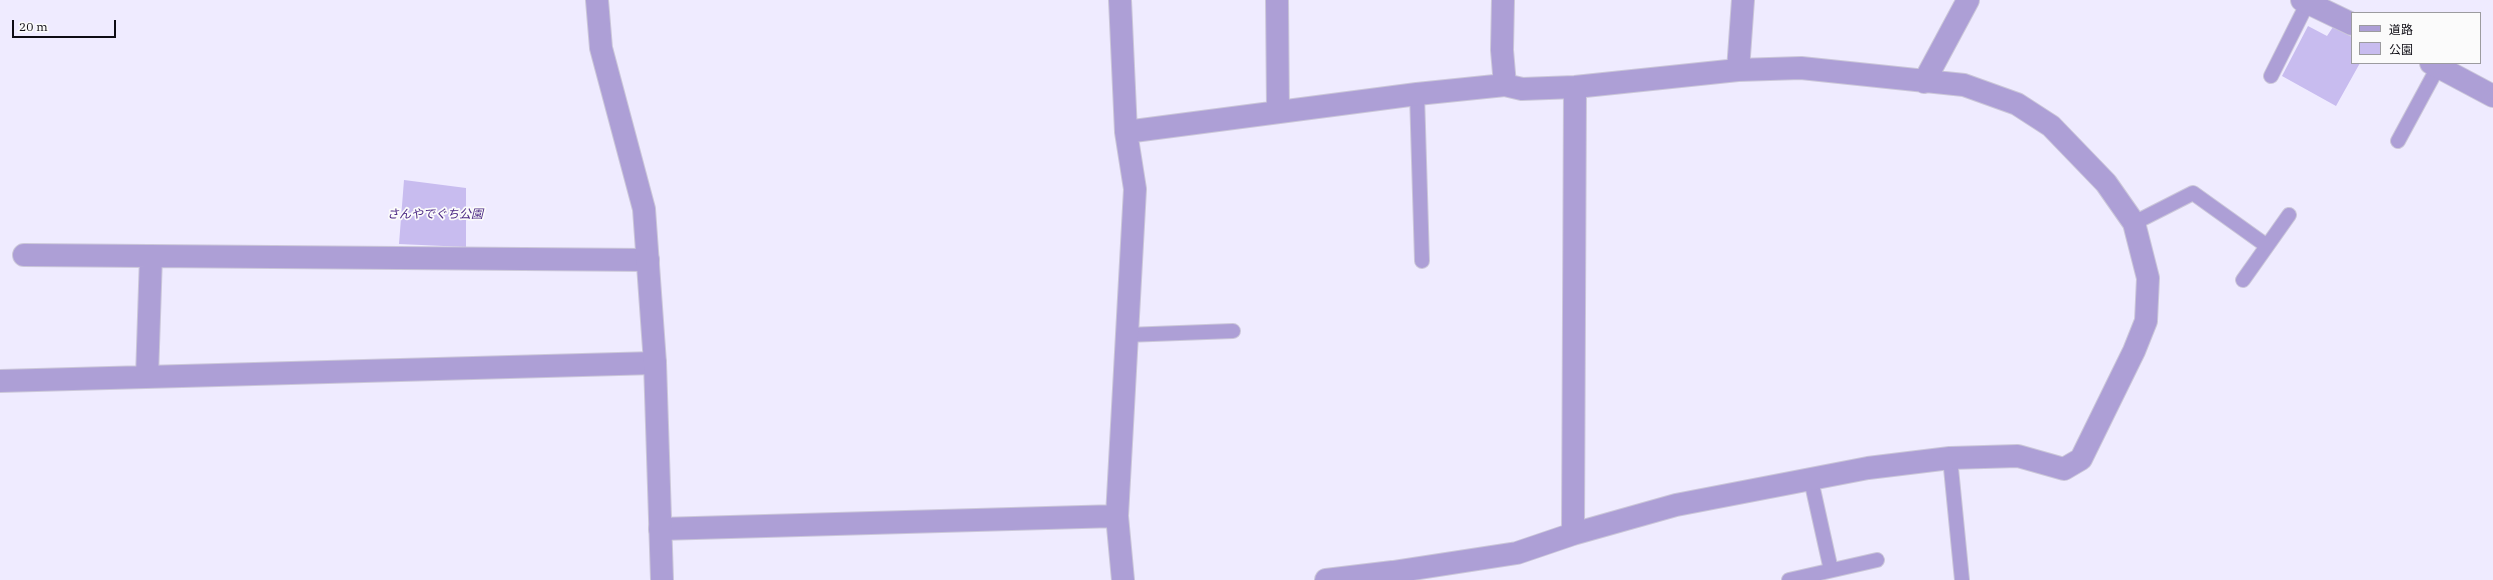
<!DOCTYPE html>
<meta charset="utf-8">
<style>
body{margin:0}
#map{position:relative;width:2493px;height:580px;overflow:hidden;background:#efebff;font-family:"IBM Plex Serif","Noto Sans JP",serif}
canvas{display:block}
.legend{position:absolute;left:2351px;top:12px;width:130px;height:52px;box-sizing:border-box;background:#fbfbfb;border:1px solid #9c9b9f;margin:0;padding:5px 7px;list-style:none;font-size:12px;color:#0e0c14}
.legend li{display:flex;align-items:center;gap:8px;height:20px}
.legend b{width:20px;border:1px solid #9c9b9f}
.scale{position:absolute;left:12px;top:20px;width:104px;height:18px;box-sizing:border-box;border:2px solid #0e0c14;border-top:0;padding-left:5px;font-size:12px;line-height:14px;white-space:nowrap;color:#0e0c14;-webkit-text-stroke:3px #fbfbfb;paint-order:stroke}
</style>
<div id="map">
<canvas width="2493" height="580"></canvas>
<ul class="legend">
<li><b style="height:5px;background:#ad9fd6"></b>道路</li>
<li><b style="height:11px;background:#c8bcef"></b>公園</li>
</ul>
<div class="scale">20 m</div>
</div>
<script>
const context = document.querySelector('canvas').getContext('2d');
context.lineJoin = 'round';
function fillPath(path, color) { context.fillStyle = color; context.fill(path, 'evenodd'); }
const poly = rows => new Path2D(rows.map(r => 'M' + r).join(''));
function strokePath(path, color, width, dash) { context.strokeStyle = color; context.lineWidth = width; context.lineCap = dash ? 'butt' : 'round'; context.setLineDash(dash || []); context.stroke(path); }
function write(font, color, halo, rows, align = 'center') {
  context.font = font + ' "IBM Plex Serif","Noto Sans JP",serif'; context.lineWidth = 3.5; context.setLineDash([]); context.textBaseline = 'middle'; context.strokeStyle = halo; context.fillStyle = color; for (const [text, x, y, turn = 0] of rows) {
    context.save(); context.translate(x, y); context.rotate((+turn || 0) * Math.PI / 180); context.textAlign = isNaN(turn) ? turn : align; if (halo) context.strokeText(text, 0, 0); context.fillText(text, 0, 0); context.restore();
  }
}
fillPath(poly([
 [2308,26,2327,36,2333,27,2352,37,2352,63,2360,63,2336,106,2282,76],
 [404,180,466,188,466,247,399,244]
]), '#c8bcef');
const service = poly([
 [2271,76,2308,2],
 [1417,94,1422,261],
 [2398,141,2438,67],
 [2134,223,2193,193,2267,246],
 [2243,280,2289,215],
 [1126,335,1233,331],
 [1950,458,1962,580],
 [1811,480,1831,570],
 [1789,580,1877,560]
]);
const minor = poly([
 [1120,0,1126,132,1135,189,1117,516,1123,580],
 [1277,0,1278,112],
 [1503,0,1502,50,1505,85],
 [2302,0,2352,24],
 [2431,63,2493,96],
 [1738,70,1743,0],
 [1924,82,1968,0],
 [1126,132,1417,94,1505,85,1522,89,1575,87,1738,70,1801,68,1964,85,2017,104,2051,126,2106,183,2134,223,2148,278,2146,321,2134,351,2081,459,2064,469,2018,456,1950,458,1868,468,1676,505,1573,534,1517,553,1393,572,1326,580],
 [24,255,648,260],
 [147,377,151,256],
 [0,381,655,363],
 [660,529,1117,516],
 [1573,534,1575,87]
]);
const tertiary = poly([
 [597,0,601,48,644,209,655,363,662,580]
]);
strokePath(service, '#cbc7d9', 16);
strokePath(minor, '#cbc7d9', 24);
strokePath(tertiary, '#cbc7d9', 24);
strokePath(service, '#ad9fd6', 14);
strokePath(minor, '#ad9fd6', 22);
strokePath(tertiary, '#ad9fd6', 22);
write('italic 12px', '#4a2783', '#fbfbfb', [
 ["さんやでぐち公園",435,215]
]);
</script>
